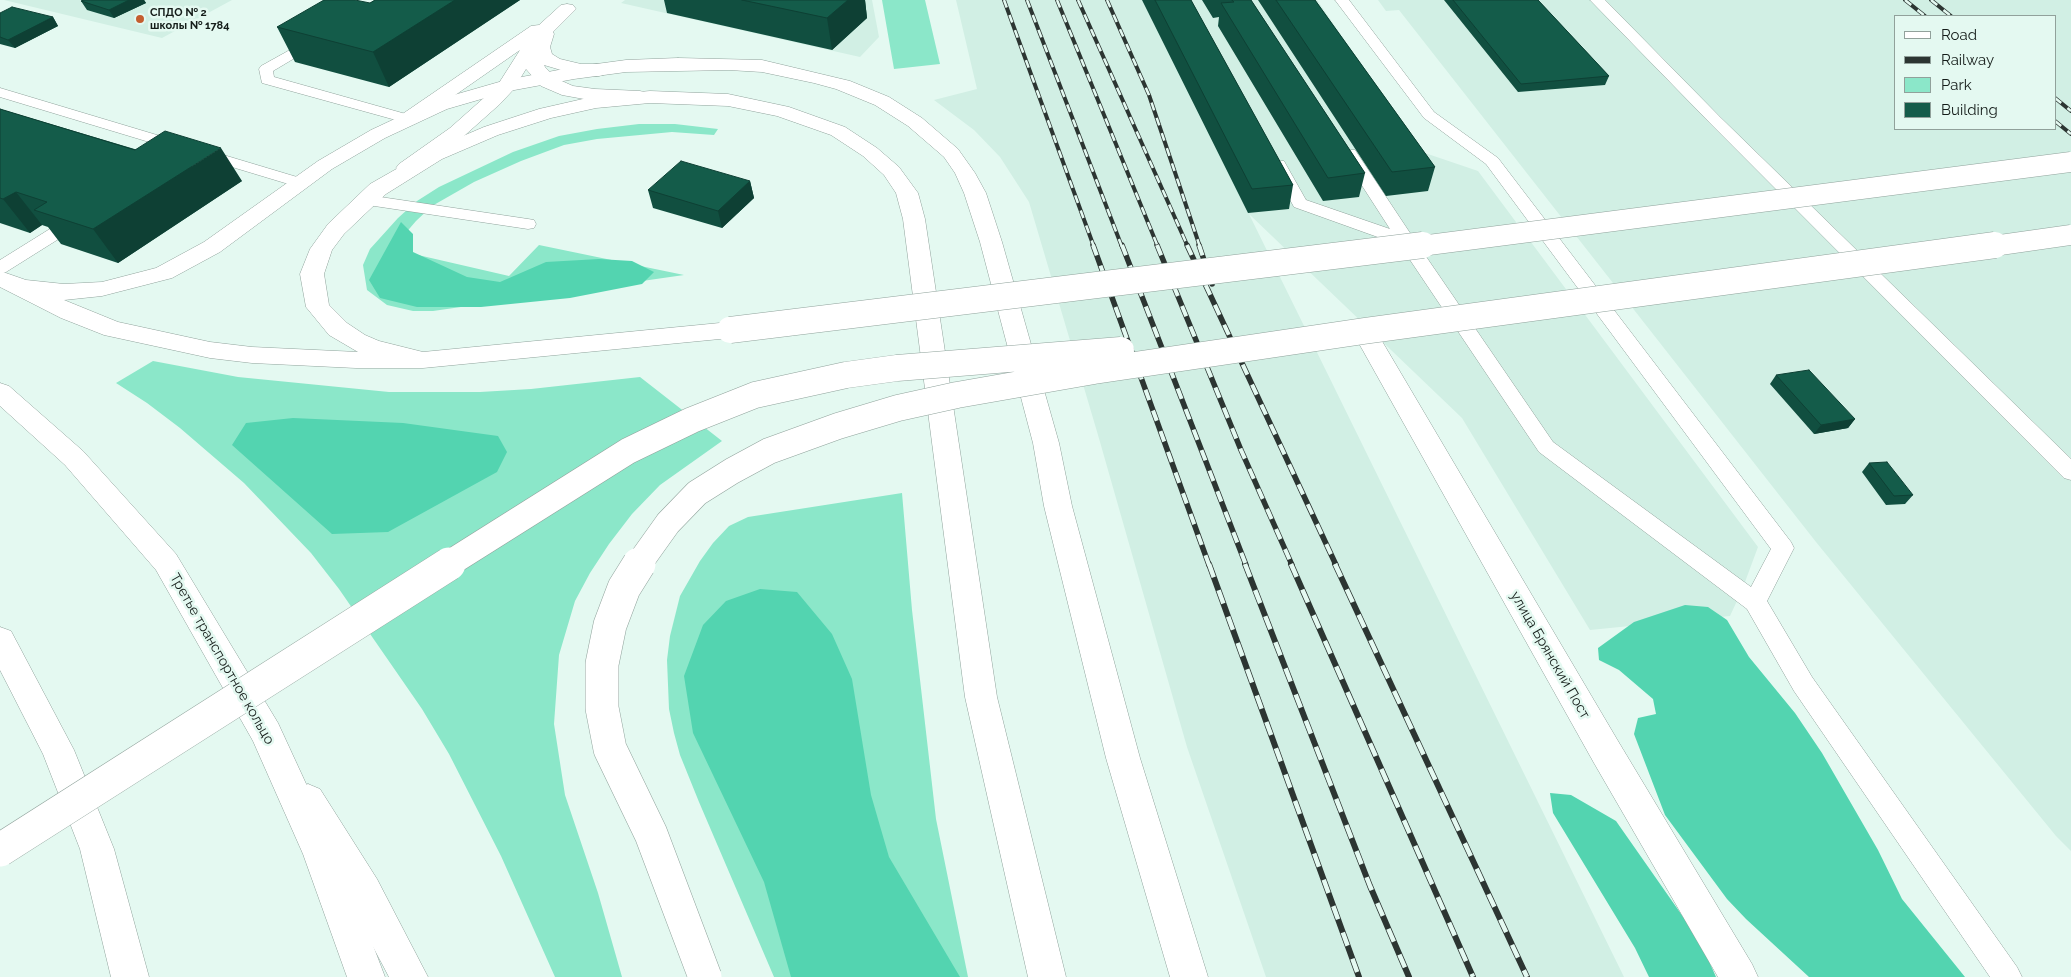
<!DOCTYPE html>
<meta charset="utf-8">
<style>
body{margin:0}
#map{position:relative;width:2071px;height:977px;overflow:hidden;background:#e4f9f1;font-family:Raleway,sans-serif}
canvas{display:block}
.legend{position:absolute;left:1894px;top:15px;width:162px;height:115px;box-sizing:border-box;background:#e4f9f1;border:1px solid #91a19b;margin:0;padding:6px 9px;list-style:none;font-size:15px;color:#151d1a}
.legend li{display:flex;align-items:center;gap:10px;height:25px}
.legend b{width:25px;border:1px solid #91a19b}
</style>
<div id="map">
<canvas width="2071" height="977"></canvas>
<ul class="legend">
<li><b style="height:6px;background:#fff"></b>Road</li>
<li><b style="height:6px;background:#2c3532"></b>Railway</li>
<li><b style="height:14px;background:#8be7c9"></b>Park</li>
<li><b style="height:14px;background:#145c4a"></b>Building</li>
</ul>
</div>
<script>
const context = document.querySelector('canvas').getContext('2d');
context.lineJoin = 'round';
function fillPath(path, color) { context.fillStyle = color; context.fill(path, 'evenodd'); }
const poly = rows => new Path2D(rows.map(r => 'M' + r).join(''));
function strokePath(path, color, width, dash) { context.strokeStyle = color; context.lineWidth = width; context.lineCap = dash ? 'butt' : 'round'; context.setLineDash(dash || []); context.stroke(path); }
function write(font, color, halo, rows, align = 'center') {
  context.font = font + ' Raleway,sans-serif'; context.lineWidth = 5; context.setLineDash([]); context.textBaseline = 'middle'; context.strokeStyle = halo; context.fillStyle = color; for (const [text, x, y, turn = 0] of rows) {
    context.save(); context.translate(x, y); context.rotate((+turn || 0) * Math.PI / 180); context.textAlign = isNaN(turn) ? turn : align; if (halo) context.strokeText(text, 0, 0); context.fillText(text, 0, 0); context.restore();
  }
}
fillPath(poly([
 [4,0,232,0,162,38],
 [625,0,872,0,879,37,860,57,621,3],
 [956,0,1317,0,1422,152,1478,171,1758,547,1742,590,1730,616,1590,630,1462,418,1249,214,1624,977,1266,977,1187,747,1098,435,1029,202,1000,157,974,130,934,100,977,89],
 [1378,0,2071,0,2071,851,2056,836,1816,542,1399,10,1386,11],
 [1895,16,2055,16,2055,129,1895,129]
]), '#d1efe4');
fillPath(poly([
 [882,0,925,0,940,64,894,69],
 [639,124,675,124,718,129,714,135,672,132,597,139,564,145,521,161,474,182,432,206,416,221,392,249,509,276,539,245,684,275,433,311,413,311,387,305,367,290,363,265,370,249,398,218,417,201,439,187,513,152,559,136,597,129],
 [153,361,238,377,389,392,480,392,531,389,640,377,722,441,660,485,632,514,609,544,590,573,575,601,559,655,554,724,565,795,598,893,622,977,555,977,501,856,449,754,422,709,339,589,311,553,244,483,180,428,147,403,116,383],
 [902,493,912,610,936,819,968,977,774,977,699,802,680,755,674,733,669,709,667,660,670,636,680,596,700,561,713,543,729,526,748,517]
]), '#8be7c9');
fillPath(poly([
 [401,222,413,234,413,252,467,277,500,282,546,262,599,259,632,261,654,272,642,284,570,298,481,307,417,307,380,298,369,280],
 [293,418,403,423,498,436,507,452,497,472,388,532,332,534,232,445,246,423],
 [760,589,797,592,832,634,852,679,871,795,889,857,960,977,791,977,764,882,693,733,684,676,703,625,726,601],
 [1685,605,1708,607,1727,620,1749,657,1795,713,1822,753,1878,850,1902,899,1965,977,1809,977,1746,919,1727,899,1665,815,1634,734,1638,718,1656,714,1653,699,1619,670,1599,660,1598,648,1634,622],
 [1550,793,1571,795,1616,821,1700,941,1716,977,1649,977,1635,948,1553,813]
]), '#53d4b0');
const service = poly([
 [1335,0,1349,0,1434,112,1498,158,1791,542,1794,548,1767,601,1812,677,2017,967,2022,977,1990,977,1794,691,1747,609,1539,452,1400,245,1294,207,1270,164,1272,161,1284,161,1306,200,1390,229,1341,153,1343,150,1355,150,1414,239,1553,442,1751,587,1771,549,1486,164,1424,118,1335,0],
 [1590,0,1605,0,1720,117,2071,459,2071,480,2064,478,1710,123,1590,0],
 [315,36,320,37,322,40,320,43,273,71,274,77,413,116,416,119,413,122,403,122,262,83,259,69,261,66,315,36],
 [0,88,307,180,309,183,307,186,295,186,0,97,0,88],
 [367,195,528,219,534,220,536,224,534,228,528,229,361,204,359,200,361,196,367,195],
 [59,226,65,227,68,231,65,235,6,272,0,274,0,260,53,227,59,226]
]);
const minor = poly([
 [567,4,573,5,576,9,553,32,554,34,550,47,552,54,560,59,581,64,599,64,606,66,608,70,606,74,599,76,581,76,544,65,545,67,555,78,573,86,595,89,640,91,647,93,650,97,647,101,640,103,595,101,562,95,541,86,526,69,513,90,500,104,464,136,413,172,406,174,399,172,396,168,399,164,450,128,486,96,499,83,520,50,415,123,408,125,401,123,398,119,401,115,531,26,539,25,561,5,567,4],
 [1364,323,1373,325,1376,331,1618,741,1752,964,1758,977,1718,977,1594,763,1352,331,1355,325,1364,323]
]);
const secondary = poly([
 [678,58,762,60,850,81,889,97,922,118,958,149,975,173,986,193,1002,242,1059,443,1072,506,1140,758,1208,977,1170,977,1106,758,1044,506,1033,443,980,242,964,193,955,173,944,157,908,126,875,105,836,89,814,83,762,72,729,70,626,72,574,79,509,91,447,109,385,138,332,169,220,252,172,278,102,296,64,300,118,322,210,342,252,347,358,352,329,335,306,307,300,274,310,249,328,224,370,184,428,151,484,127,539,109,596,96,650,91,728,94,789,107,845,127,877,148,899,167,918,193,925,219,997,697,1066,977,1028,977,965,697,903,219,896,193,884,175,863,156,831,135,777,116,728,106,650,103,596,108,551,118,498,135,442,159,386,194,344,234,332,250,324,274,329,305,347,323,365,335,379,341,423,352,730,322,739,324,742,330,739,336,730,338,423,368,356,368,252,363,210,358,104,335,61,318,0,287,0,271,26,280,64,284,102,282,156,268,204,242,318,161,371,130,433,101,506,80,574,67,626,60,678,58],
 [308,784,320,789,377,879,428,977,389,977,351,905,291,800,296,789,308,784]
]);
const primary = poly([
 [0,383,9,386,83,451,176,554,278,723,338,853,385,977,347,977,303,854,253,741,156,570,65,465,0,406,0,383],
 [0,627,11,631,74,750,114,849,149,977,111,977,80,849,43,754,0,670,0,627]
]);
strokePath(service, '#90a39c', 1);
strokePath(minor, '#90a39c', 1);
strokePath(secondary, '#90a39c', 1);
strokePath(primary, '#90a39c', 1);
fillPath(service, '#fff');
fillPath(minor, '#fff');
fillPath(secondary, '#fff');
fillPath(primary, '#fff');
const railFar2 = poly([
 [1004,0,1094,247],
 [1027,0,1122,247],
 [1057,0,1158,247],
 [1078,0,1188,247],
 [1107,0,1149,95,1200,247],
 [1905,0,1925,16],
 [1931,0,1951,16],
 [2055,98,2071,111],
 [2055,121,2071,134]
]);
const railFar1 = poly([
 [1093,245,1209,565],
 [1122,245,1246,565],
 [1157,245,1241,450,1292,565],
 [1187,245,1336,565],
 [1199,245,1212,284]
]);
const rail = poly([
 [1209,564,1359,977],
 [1245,564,1370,886,1409,977],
 [1291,564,1473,977],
 [1335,564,1527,977]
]);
strokePath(railFar2, '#2c3532', 4);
strokePath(railFar1, '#2c3532', 5.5);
strokePath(rail, '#2c3532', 6);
strokePath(railFar2, '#e4f9f1', 2.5, [8]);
strokePath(railFar1, '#e4f9f1', 4, [11]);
strokePath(rail, '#e4f9f1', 4.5, [14]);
const secondaryBridgeFar2 = poly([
 [1413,247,2071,162],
 [1986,247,2071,235]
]);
const secondaryBridgeFar1 = poly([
 [730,330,1423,245],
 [447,565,628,451,692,420,755,395,846,375,897,368,1121,350],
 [638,565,668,523,697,493,732,471,769,451,838,426,898,408,957,395,1094,371,1364,331,1995,245]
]);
const secondaryBridge = poly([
 [639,564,624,588,610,625,602,664,602,708,610,749,651,834,705,977],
 [0,850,449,564]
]);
strokePath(secondaryBridgeFar2, '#90a39c', 21, []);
strokePath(secondaryBridgeFar1, '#90a39c', 27, []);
strokePath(secondaryBridge, '#90a39c', 34, []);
strokePath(secondaryBridgeFar2, '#fff', 20);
strokePath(secondaryBridgeFar1, '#fff', 26);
strokePath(secondaryBridge, '#fff', 33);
fillPath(poly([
 [84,0,144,0,146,3,114,18,87,10,81,1],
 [375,0,520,0,389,87,295,62,277,27,370,3],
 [664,0,865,0,867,18,832,50,667,13],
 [1142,0,1191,0,1293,185,1289,209,1248,213],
 [1202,0,1251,0,1365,173,1359,197,1323,201,1218,26,1219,17,1213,18],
 [1258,0,1315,0,1435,167,1428,191,1386,196],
 [1444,0,1538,0,1609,76,1605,85,1518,92],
 [0,13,53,17,58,26,15,48,0,44],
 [0,109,242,181,118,263,61,244,48,227,42,225,30,233,0,223],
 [750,181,754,198,722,228,653,208,648,190],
 [1776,375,1855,419,1848,428,1814,434,1770,384],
 [1869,463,1913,495,1905,504,1886,505,1862,472]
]), '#114f40');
fillPath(poly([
 [129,0,144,0,146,3,114,18,109,10],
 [455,0,520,0,389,87,373,52],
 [848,0,865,0,867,18,832,50,827,18],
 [53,17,58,26,15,48,8,40],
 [221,148,242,181,118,263,93,229],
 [750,181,754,198,722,228,718,211],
 [16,192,42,225,30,233,3,199],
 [1855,419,1848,428,1814,434,1821,425]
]), '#0e4034');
const building = poly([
 [84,0,129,0,109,10,81,1,84,0],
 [324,0,355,0,370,3,375,0,455,0,373,52,277,27,324,0],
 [742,0,848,0,827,18,742,0],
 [1155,0,1191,0,1293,185,1252,189,1155,0],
 [1232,0,1251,0,1365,173,1328,178,1221,3,1234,2,1232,0],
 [1276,0,1315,0,1435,167,1392,172,1276,0],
 [1453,0,1538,0,1609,76,1521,84,1453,0],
 [12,7,53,17,8,40,0,37,0,13,12,7],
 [0,109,135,150,165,131,221,148,93,229,34,210,47,202,16,192,3,199,0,198,0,109],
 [681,161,750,181,718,211,648,190,681,161],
 [1809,370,1855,419,1821,425,1776,375,1809,370],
 [1887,462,1913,495,1894,496,1869,463,1887,462]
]);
fillPath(building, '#145c4a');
strokePath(building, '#0e4034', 1);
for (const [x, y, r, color] of [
 [140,19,5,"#c45e2f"]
]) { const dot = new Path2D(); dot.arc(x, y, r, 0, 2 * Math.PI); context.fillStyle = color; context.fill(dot); strokePath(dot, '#e4f9f1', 2); }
write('bold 11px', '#151d1a', '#e4f9f1', [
 ["СПДО № 2",150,13],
 ["школы № 1784",150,26]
], 'left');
write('14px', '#151d1a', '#e4f9f1', [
 ["улица Брянский Пост",1550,655,60],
 ["Третье транспортное кольцо",222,659,60]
]);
</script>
